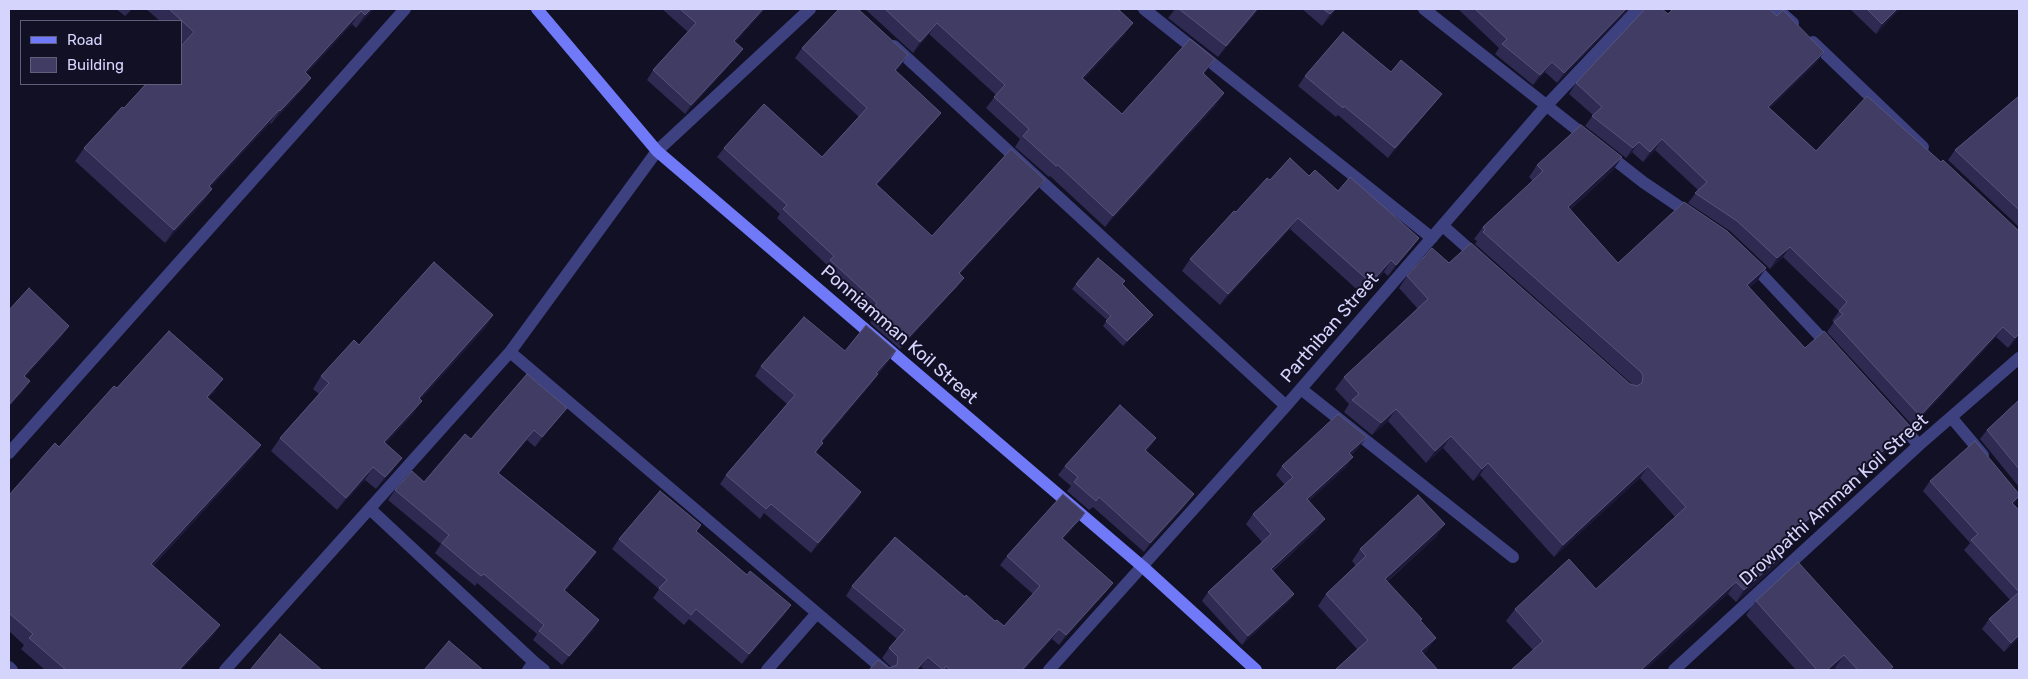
<!DOCTYPE html>
<style>
body{margin:0}
#map{position:relative;width:2028px;height:679px;overflow:hidden;background:#111024;font-family:Rubik,sans-serif}
canvas{display:block}
.frame{position:absolute;inset:0;border:10px solid #d5d4fd;pointer-events:none}
.legend{position:absolute;left:20px;top:20px;width:162px;height:65px;box-sizing:border-box;background:#111024;border:1px solid #5f5e7b;margin:0;padding:6px 9px;list-style:none;font-size:15px;color:#d5d4fd}
.legend li{display:flex;align-items:center;gap:10px;height:25px}
.legend b{width:25px;border:1px solid #5f5e7b}
</style>
<div id="map">
<canvas width="2028" height="679"></canvas>
<div class="frame"></div>
<ul class="legend">
<li><b style="height:6px;background:#7079f8"></b>Road</li>
<li><b style="height:14px;background:#403c63"></b>Building</li>
</ul>
</div>
<script>
const context = document.querySelector('canvas').getContext('2d');
context.lineJoin = 'round';
const poly = rows => new Path2D(rows.map(r => 'M' + r).join(''));
function strokePath(path, color, width, dash) { context.strokeStyle = color; context.lineWidth = width; context.lineCap = dash ? 'butt' : 'round'; context.setLineDash(dash || []); context.stroke(path); }
function fillPath(path, color) { context.fillStyle = color; context.fill(path, 'evenodd'); }
function write(font, color, halo, rows, align = 'center') {
  context.font = font + ' Rubik,sans-serif'; context.lineWidth = 4; context.setLineDash([]); context.textBaseline = 'middle'; context.strokeStyle = halo; context.fillStyle = color; for (const [text, x, y, turn = 0] of rows) {
    context.save(); context.translate(x, y); context.rotate((+turn || 0) * Math.PI / 180); context.textAlign = isNaN(turn) ? turn : align; if (halo) context.strokeText(text, 0, 0); context.fillText(text, 0, 0); context.restore();
  }
}
strokePath(poly([
 [1144,9,1432,238],
 [1424,9,1589,139],
 [1777,9,1793,23],
 [1813,42,1923,147],
 [894,46,1286,406],
 [1606,153,1643,182,1693,216],
 [1443,226,1478,257],
 [1751,263,1830,347],
 [510,352,884,670],
 [1301,389,1513,557],
 [1951,417,1983,455],
 [1895,419,1919,445],
 [9,453,405,9],
 [370,509,534,662,528,670],
 [534,662,544,670],
 [9,667,12,670],
 [225,670,510,352,657,151,810,9],
 [767,670,817,613],
 [1049,670,1286,406,1546,106,1638,9],
 [1674,670,1919,445,2019,358]
]), '#3d4180', 12);
strokePath(poly([
 [537,9,657,151,1143,567,1256,670]
]), '#7079f8', 12);
fillPath(poly([
 [116,9,132,9,125,16],
 [146,9,374,9,356,28,352,24,307,73,311,78,302,90,271,124,270,123,210,188,212,189,203,202,165,243,75,161,84,148,124,108,183,43,181,41,181,21,160,21],
 [662,9,765,9,735,42,743,49,736,58,685,114,647,80,653,70,688,32],
 [865,9,1118,9,1125,34,1084,79,1122,114,1207,70,1204,74,1217,104,1105,227,1050,176,1049,177,1015,147,1020,139,986,108,996,95,929,34,913,53],
 [1175,9,1259,9,1218,57,1168,18],
 [1302,9,1337,9,1322,26],
 [1458,9,1629,9,1557,83,1545,72,1533,85,1495,54,1499,48],
 [1850,9,1900,9,1876,34],
 [1668,14,1777,16,1824,52,1817,62,1770,108,2019,336,2008,348,1996,337,1913,426,1827,332,1834,322,1832,321,1839,311,1783,257,1770,269,1730,231,1688,203,1698,190,1655,150,1643,162,1632,152,1626,158,1585,126,1593,115,1569,94,1576,83],
 [802,48,902,64,896,71,941,113,934,122,877,185,932,236,1045,180,1038,189,960,274,957,287,900,349,870,323,873,319,868,315,870,312,823,270,827,265,777,218,780,214,717,157,724,148,822,157,859,117,795,58],
 [1391,72,1442,94,1435,103,1388,158,1338,115,1336,117,1298,86,1305,76],
 [2019,96,2019,227,1948,160,1955,150],
 [1537,165,1614,169,1570,210,1618,263,1758,280,1749,288,1805,348,1902,438,1782,547,1786,552,1778,564,1736,602,1728,594,1533,650,1506,621,1515,609,1596,589,1675,517,1640,478,1554,557,1480,475,1473,481,1443,448,1426,463,1388,421,1372,435,1344,412,1349,404,1335,389,1344,377,1418,309,1399,288,1407,276,1449,263,1630,384,1633,385,1475,244,1477,241,1474,239,1483,227,1533,181,1529,177],
 [1309,176,1419,238,1411,249,1388,276,1384,272,1363,295,1290,229,1220,305,1182,271,1190,259,1236,212],
 [1076,284,1123,284,1153,315,1150,320,1123,346,1103,326,1107,320,1072,289],
 [493,315,485,328,420,400,413,414,386,443,393,470,376,489,365,480,337,510,271,451,280,438,319,394,313,389,321,376,359,345],
 [845,351,889,361,878,374,871,384,822,442,816,453,861,492,855,502,811,553,764,513,760,519,720,484,726,475,787,404,755,376,761,366],
 [117,388,215,391,208,398,253,457,153,566,220,625,212,637,181,670,45,670,21,649,24,645,9,631,9,495,59,447],
 [2019,400,2019,487,1980,439,1987,430],
 [567,408,560,417,535,447,527,440,499,473,596,552,589,562,565,591,599,620,593,630,562,665,533,640,537,634,477,583,475,586,435,553,441,544,388,500,395,490,424,482,471,439],
 [1156,438,1146,451,1187,504,1144,552,1093,507,1089,510,1067,491,1071,486,1058,475,1065,466],
 [1360,446,1351,455,1346,467,1309,501,1318,529,1273,571,1294,594,1287,603,1242,645,1202,601,1208,592,1262,542,1246,524,1253,514,1285,485,1276,475,1282,466],
 [1930,481,2019,494,2019,497,2014,504,2019,510,2019,638,2004,652,1982,629,1989,619,2010,600,1964,550,1970,543,1923,491],
 [1085,513,1078,522,1063,539,1113,583,1106,592,1059,645,1052,639,1024,670,925,670,921,667,889,668,891,667,882,658,889,648,897,639,846,596,852,586,965,597,995,621,1004,626,1033,594,1000,565,1007,556],
 [701,525,696,532,747,575,791,605,784,615,742,664,689,619,684,625,653,598,659,589,612,549,619,539],
 [1437,536,1387,582,1422,619,1420,621,1436,638,1427,650,1423,654,1438,670,1335,670,1357,649,1318,606,1326,594,1356,566,1352,561,1360,549],
 [1756,601,1890,670,1837,670,1835,668,1832,670,1796,670,1746,615]
]), '#2e2a51');
fillPath(poly([
 [371,9,374,9,356,28,365,15],
 [763,9,765,9,728,51,734,41],
 [1257,9,1259,9,1218,57,1226,46],
 [1335,9,1337,9,1322,26,1330,14],
 [1626,9,1629,9,1557,83,1564,73],
 [1897,9,1900,9,1876,34,1882,24],
 [361,11,352,24,296,85,305,72],
 [937,23,929,34,913,53,920,42],
 [1133,23,1125,34,1075,89,1082,78],
 [743,49,736,58,685,114,691,105],
 [1824,52,1817,62,1761,117,1768,107],
 [908,55,902,64,888,79,895,70],
 [1215,59,1207,70,1195,84,1203,73],
 [1552,62,1545,72,1533,85,1540,75],
 [311,78,302,90,271,124,280,111],
 [1224,93,1217,104,1105,227,1113,216],
 [1442,94,1435,103,1388,158,1395,148],
 [279,110,270,123,200,199,209,186],
 [941,113,934,122,869,194,876,184],
 [1662,139,1655,150,1643,162,1650,152],
 [1639,142,1632,152,1626,158,1633,148],
 [1622,157,1614,169,1560,219,1568,207],
 [1045,180,1038,189,952,283,959,273],
 [212,189,203,202,165,243,174,230],
 [1298,218,1290,229,1220,305,1228,294],
 [1419,238,1411,249,1388,276,1396,265],
 [1790,247,1783,257,1770,269,1777,258],
 [1391,260,1384,272,1363,295,1371,283],
 [1766,268,1758,280,1739,297,1747,285],
 [964,278,957,287,900,349,907,339],
 [493,315,485,328,410,411,419,398],
 [1153,315,1150,320,1123,346,1127,341],
 [69,326,61,338,16,387,24,376],
 [2003,327,1996,337,1913,426,1920,416],
 [2019,334,2019,336,2008,348,2015,338],
 [896,351,889,361,870,382,876,373],
 [878,374,871,384,814,450,821,441],
 [223,379,215,391,199,408,207,397],
 [30,381,22,393,9,407,9,405],
 [422,401,413,414,376,454,384,442],
 [567,408,560,417,535,447,542,437],
 [1396,409,1388,421,1372,435,1381,423],
 [1910,426,1902,438,1772,556,1780,545],
 [534,430,527,440,491,482,498,473],
 [1451,436,1443,448,1426,463,1435,451],
 [1367,437,1360,446,1342,462,1349,453],
 [1156,438,1150,448,1139,460,1145,450],
 [261,445,253,457,143,576,151,564],
 [1353,457,1346,467,1300,509,1307,499],
 [402,458,393,470,376,489,385,477],
 [1488,463,1480,475,1473,481,1482,469],
 [1648,466,1640,478,1554,557,1563,545],
 [373,467,365,480,337,510,346,498],
 [861,492,855,502,811,553,818,543],
 [1194,494,1187,504,1144,552,1150,543],
 [2019,496,2019,497,2014,505,2012,503],
 [1085,513,1078,522,1056,548,1062,538],
 [1325,519,1318,529,1264,578,1271,569],
 [1445,524,1437,536,1376,591,1385,579],
 [596,552,589,562,557,600,564,590],
 [1786,552,1778,564,1736,602,1744,590],
 [1736,582,1728,594,1646,670,1641,670],
 [1113,583,1106,592,1059,645,1066,635],
 [1294,594,1287,603,1242,645,1248,636],
 [791,605,784,615,742,664,749,654],
 [599,620,593,630,562,665,569,656],
 [220,625,212,637,181,670,179,670],
 [1059,629,1052,639,1024,670,1022,670],
 [2019,635,2019,638,2004,652,2011,643],
 [1436,638,1427,650,1413,663,1421,651],
 [1844,655,1835,668,1832,670,1827,670],
 [928,657,921,667,918,670,916,670]
]), '#1b1837');
const building = poly([
 [169,9,371,9,365,15,361,11,305,72,311,78,280,111,279,110,209,186,212,189,174,230,84,148,122,107,124,108,146,84,181,84,181,46,194,32,169,9],
 [680,9,763,9,734,41,743,49,691,105,653,70,696,23,680,9],
 [839,9,852,9,854,10,855,9,858,9,908,55,895,70,941,113,876,184,932,236,1011,149,1045,180,959,273,964,278,907,339,877,313,880,310,875,306,877,303,830,260,834,256,783,209,787,205,724,148,764,104,822,157,867,108,802,48,839,9],
 [885,9,1118,9,1133,23,1082,78,1122,114,1190,39,1215,59,1203,73,1224,93,1113,216,1058,165,1056,166,1023,136,1029,129,994,97,1005,85,937,23,920,42,885,9],
 [1179,9,1257,9,1226,46,1179,9],
 [1323,9,1335,9,1330,14,1323,9],
 [1475,9,1626,9,1564,73,1552,62,1540,75,1502,44,1507,39,1475,9],
 [1645,9,1662,9,1668,14,1673,9,1769,9,1777,16,1783,10,1824,52,1768,107,1816,151,1867,96,1941,162,1943,160,2019,231,2019,334,2015,338,2003,327,1920,416,1834,322,1843,314,1839,311,1847,302,1790,247,1777,258,1737,221,1695,193,1707,182,1662,139,1650,152,1639,142,1633,148,1592,116,1602,107,1576,83,1645,9],
 [1867,9,1897,9,1882,24,1867,9],
 [1343,32,1391,72,1401,60,1442,94,1395,148,1344,106,1343,108,1305,76,1343,32],
 [2019,96,2019,210,1955,150,2019,96],
 [1581,125,1622,157,1568,207,1618,263,1684,202,1727,231,1766,268,1747,285,1805,348,1824,331,1910,426,1780,545,1786,552,1744,590,1736,582,1641,670,1511,670,1543,641,1515,609,1569,559,1596,589,1686,507,1648,466,1563,545,1488,463,1482,469,1451,436,1435,451,1396,409,1381,423,1352,400,1359,394,1344,377,1428,299,1407,276,1432,248,1449,263,1471,243,1630,384,1637,386,1642,383,1643,376,1641,372,1483,232,1485,230,1483,227,1543,171,1537,165,1581,125],
 [1290,158,1309,176,1315,170,1338,191,1350,177,1419,238,1396,265,1391,260,1371,283,1298,218,1228,294,1190,259,1234,211,1236,212,1267,178,1270,180,1290,158],
 [1098,258,1125,281,1122,284,1153,315,1127,341,1106,321,1111,316,1076,284,1098,258],
 [434,262,493,315,419,398,422,401,384,442,402,458,385,477,373,467,346,498,280,438,329,383,321,376,354,340,359,345,434,262],
 [29,288,69,326,24,376,30,381,9,405,9,310,29,288],
 [804,317,845,351,866,325,896,351,876,373,878,374,821,441,823,443,815,452,861,492,818,543,771,504,766,509,726,475,795,395,761,366,804,317],
 [169,331,223,379,207,397,261,445,151,564,220,625,179,670,66,670,29,638,33,634,9,613,9,495,55,443,59,447,114,386,117,388,169,331],
 [527,374,567,408,542,437,534,430,498,473,596,552,564,590,599,620,569,656,539,631,544,625,484,574,481,576,442,543,449,535,395,490,412,471,424,482,465,434,471,439,527,374],
 [2019,400,2019,469,1987,430,2019,400],
 [1120,405,1156,438,1145,450,1194,494,1150,543,1099,497,1096,501,1074,482,1078,477,1065,466,1120,405],
 [1338,414,1367,437,1349,453,1353,457,1307,499,1325,519,1271,569,1294,594,1248,636,1208,592,1271,534,1253,514,1293,477,1282,466,1338,414],
 [1975,441,2019,494,2019,496,2012,503,2019,510,2019,635,2011,643,1989,619,2019,592,1971,540,1978,534,1930,481,1975,441],
 [660,491,701,525,696,531,747,575,750,571,791,605,749,654,696,609,691,615,659,588,667,580,619,539,660,491],
 [1063,494,1085,513,1062,538,1113,583,1066,635,1059,629,1022,670,951,670,946,666,943,670,928,657,916,670,869,670,878,660,889,668,897,665,898,657,889,648,905,630,852,586,895,537,965,597,966,595,995,621,997,620,1004,626,1040,586,1007,556,1063,494],
 [1418,495,1445,524,1385,579,1422,619,1420,620,1436,638,1421,651,1438,670,1337,670,1336,669,1368,640,1326,594,1366,556,1360,549,1418,495],
 [1798,562,1893,667,1889,670,1858,670,1844,655,1827,670,1817,670,1756,601,1798,562],
 [280,634,322,670,250,670,280,634],
 [449,641,483,670,424,670,449,641]
]);
fillPath(building, '#403c63');
strokePath(building, '#57547c', 1);
write('18px', '#d5d4fd', '#111024', [
 ["Parthiban Street",1330,328,-49],
 ["Ponniamman Koil Street",899,335,41],
 ["Drowpathi Amman Koil Street",1834,500,-42]
]);
</script>
